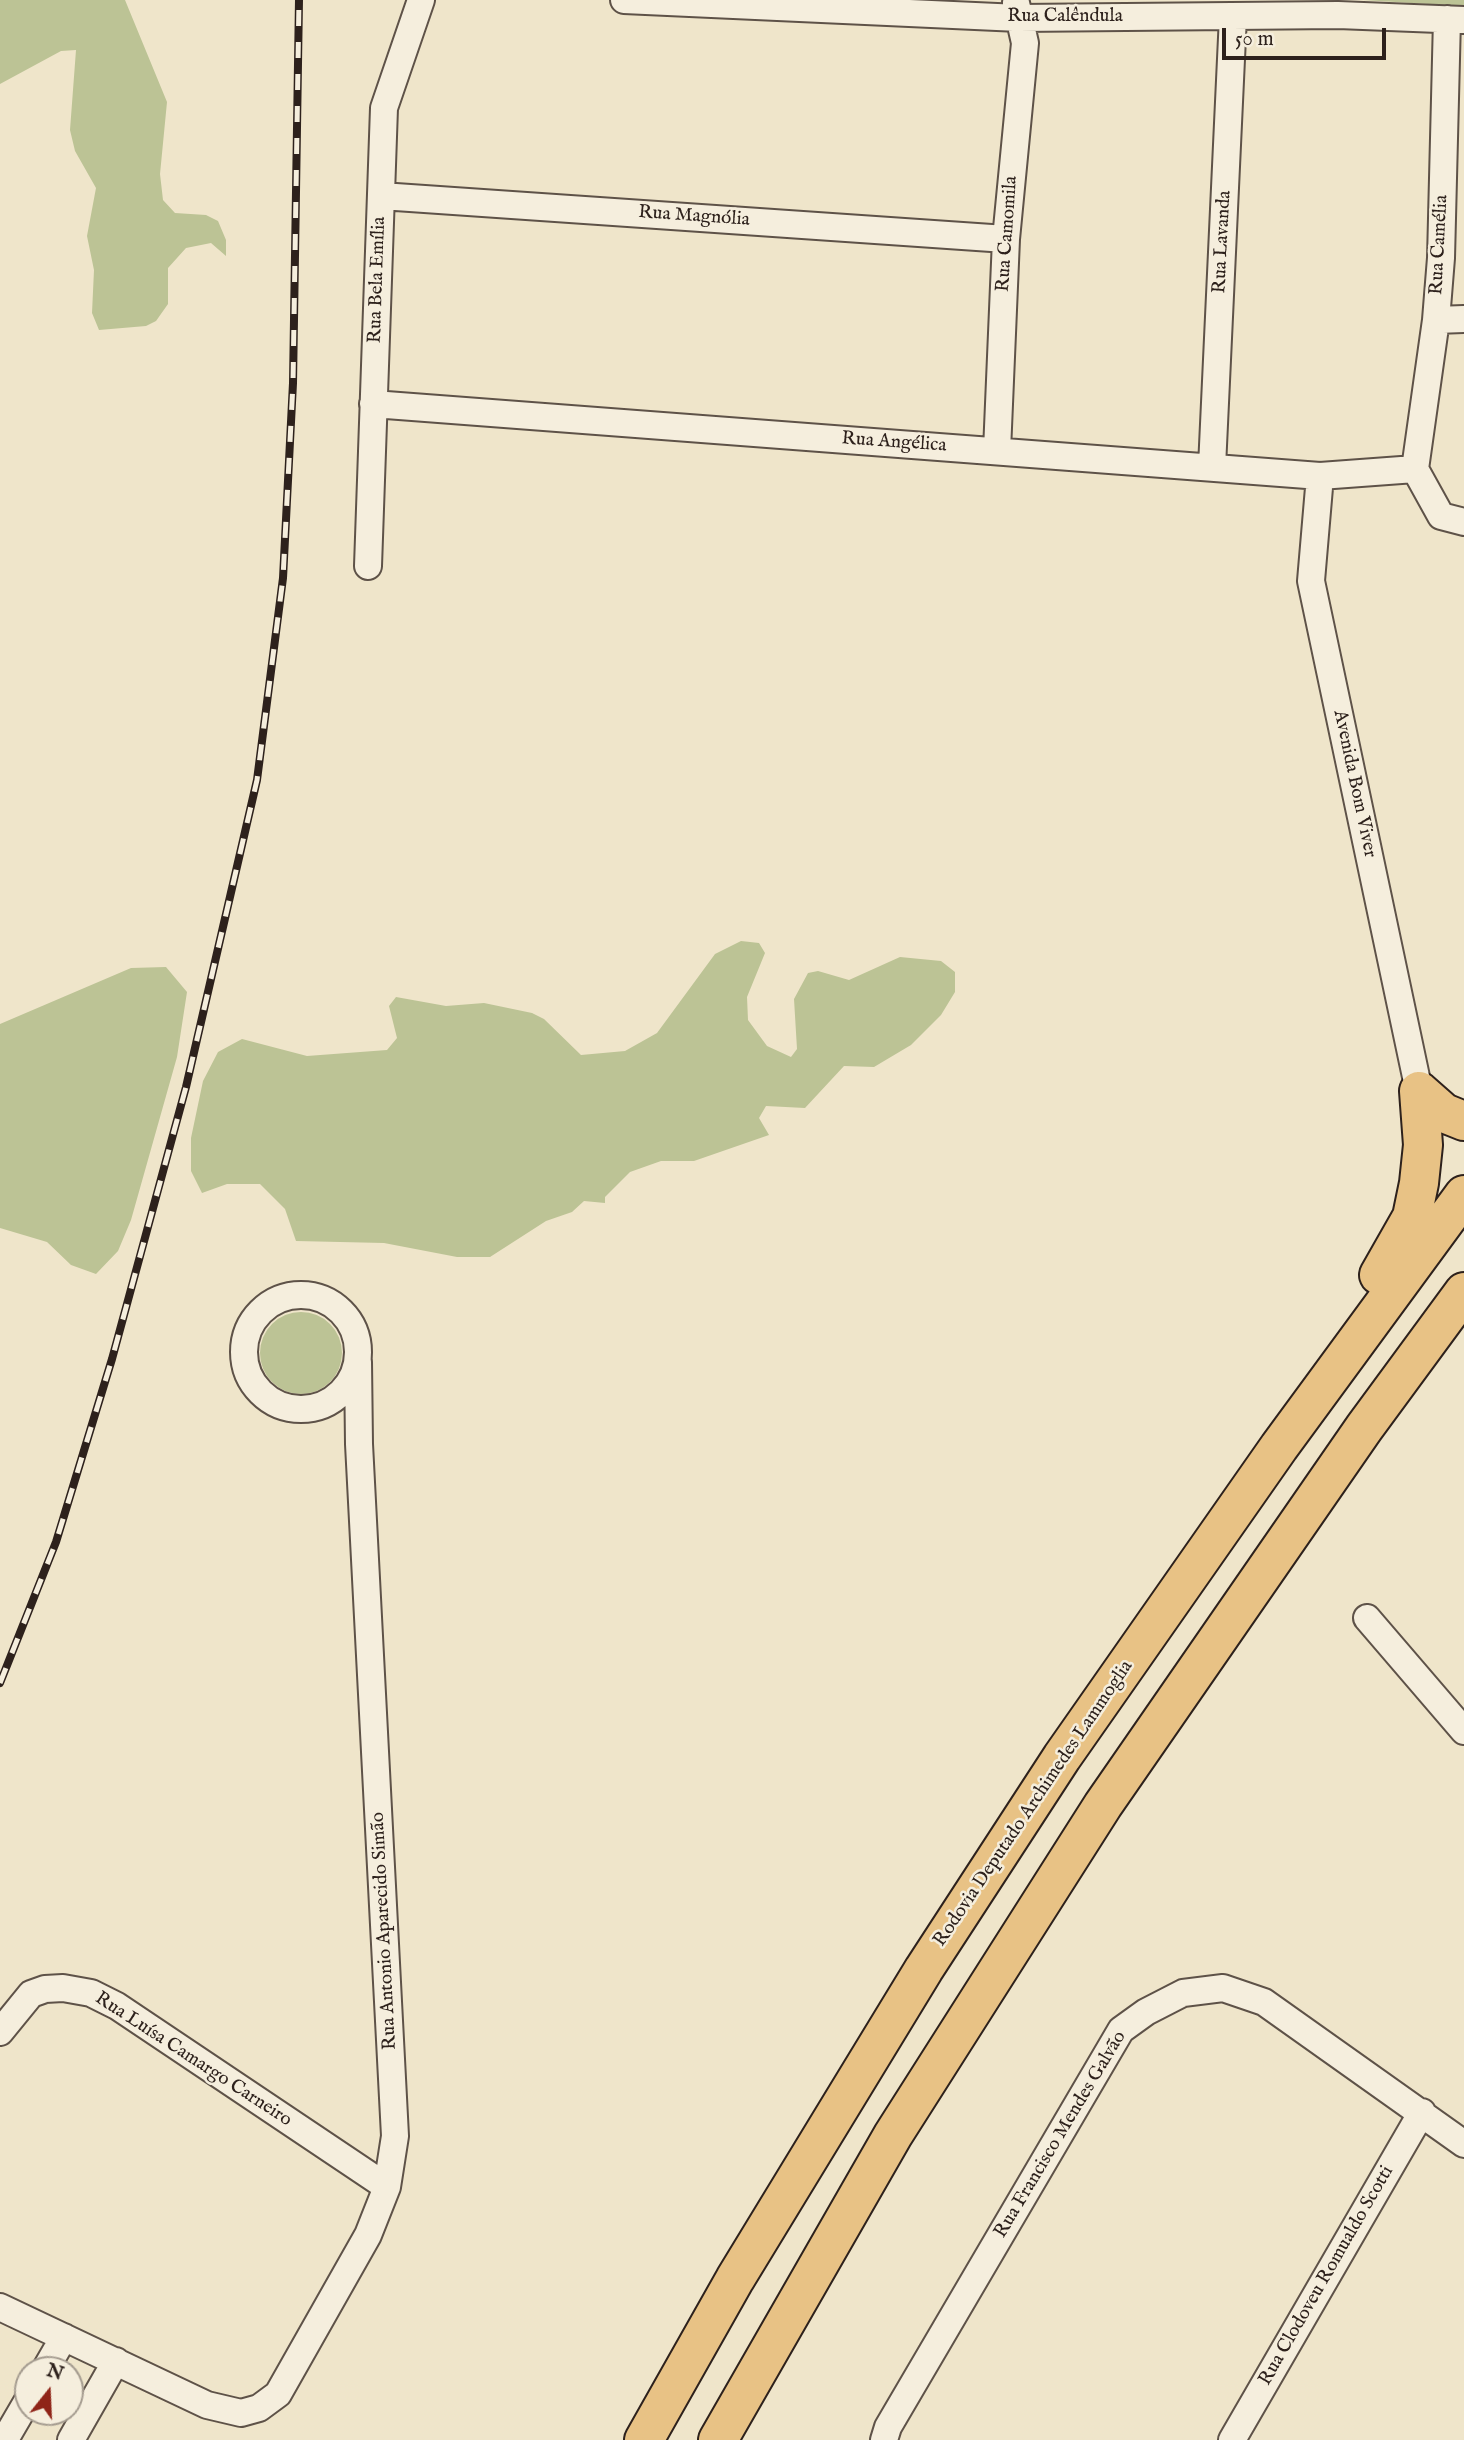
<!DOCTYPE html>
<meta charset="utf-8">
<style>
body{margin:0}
#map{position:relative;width:1464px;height:2440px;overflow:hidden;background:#efe5ca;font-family:"IM FELL English",serif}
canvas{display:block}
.north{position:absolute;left:14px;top:2356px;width:70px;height:70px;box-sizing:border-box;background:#f5eedd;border:2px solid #a59c90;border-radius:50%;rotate:18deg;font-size:19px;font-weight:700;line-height:28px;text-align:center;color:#2d211c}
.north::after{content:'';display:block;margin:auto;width:24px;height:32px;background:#8f2418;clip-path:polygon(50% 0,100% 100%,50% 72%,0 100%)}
.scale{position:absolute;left:1222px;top:28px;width:164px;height:32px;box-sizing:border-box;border:4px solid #2d211c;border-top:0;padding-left:9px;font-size:21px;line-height:24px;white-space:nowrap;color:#2d211c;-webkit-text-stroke:5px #f5eedd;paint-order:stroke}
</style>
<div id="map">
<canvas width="1464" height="2440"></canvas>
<div class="north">N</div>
<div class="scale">50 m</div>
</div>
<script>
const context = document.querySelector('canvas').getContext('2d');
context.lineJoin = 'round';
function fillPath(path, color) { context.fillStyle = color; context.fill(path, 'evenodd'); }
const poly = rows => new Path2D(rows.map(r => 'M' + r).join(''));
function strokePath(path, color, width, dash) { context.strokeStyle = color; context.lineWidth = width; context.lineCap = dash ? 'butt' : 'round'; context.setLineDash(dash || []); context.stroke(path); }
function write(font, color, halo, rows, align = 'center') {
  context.font = font + ' "IM FELL English",serif'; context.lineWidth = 5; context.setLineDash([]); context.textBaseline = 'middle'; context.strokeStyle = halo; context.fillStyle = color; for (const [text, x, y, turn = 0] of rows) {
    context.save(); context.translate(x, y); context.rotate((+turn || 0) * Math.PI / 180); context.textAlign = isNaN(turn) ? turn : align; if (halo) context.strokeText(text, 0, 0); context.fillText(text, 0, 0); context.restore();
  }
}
fillPath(poly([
 [0,0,125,0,167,102,160,174,163,200,175,213,206,215,218,221,226,240,226,256,211,243,186,248,168,268,168,304,156,321,146,326,99,330,92,313,94,270,87,236,96,188,75,151,70,130,76,50,61,51,0,84],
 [1363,0,1464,0,1464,9,1444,5],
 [741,941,759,943,765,953,747,997,748,1020,767,1046,791,1057,797,1049,794,999,808,973,818,971,849,980,900,957,941,961,955,972,955,992,941,1015,911,1045,874,1067,844,1066,805,1108,766,1106,759,1118,769,1135,694,1161,661,1161,630,1172,605,1197,605,1203,584,1201,572,1212,546,1221,490,1257,457,1257,384,1243,296,1241,285,1209,260,1184,227,1184,202,1193,191,1171,191,1138,203,1081,218,1052,242,1039,307,1056,387,1050,397,1038,389,1006,396,997,446,1006,484,1003,532,1013,544,1019,581,1055,625,1051,657,1033,715,954],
 [166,967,187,992,177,1057,131,1220,118,1251,96,1274,71,1265,47,1242,0,1228,0,1024,131,968],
 '260 1353a41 41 0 1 1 82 0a41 41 0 1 1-82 0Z'
]), '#bcc395');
const minor = poly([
 [624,0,1019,18,1338,15,1464,20],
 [381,196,1006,239],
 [1436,320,1464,319],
 [373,404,1320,476,1415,469],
 [997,451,1006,239,1025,43,1016,3],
 [1212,467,1233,16],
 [1415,469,1436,320,1441,258,1447,19],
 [1415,469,1441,516,1464,522],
 [1320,476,1311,581,1419,1091],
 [368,566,384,108,421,0],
 '244 1352a57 57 0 1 1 114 0a57 57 0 1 1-114 0Z',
 [1367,1618,1464,1731],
 [0,2032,31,1994,45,1989,63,1988,91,1993,117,2006,387,2187],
 [0,2307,207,2405,241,2413,259,2408,278,2394,368,2235,387,2187,395,2136,359,1444,358,1362],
 [45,2370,64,2337],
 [7,2436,28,2400],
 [71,2440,116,2361],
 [884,2440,888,2427,1121,2030,1146,2012,1183,1993,1223,1988,1264,2002,1464,2144],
 [1232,2440,1422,2112]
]);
const highway = poly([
 [1419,1091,1444,1113,1464,1121],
 [1379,1275,1412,1217,1419,1183,1423,1145,1419,1091],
 [644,2440,735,2279,924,1969,1062,1757,1279,1447,1464,1195],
 [718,2440,893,2135,1103,1805,1364,1428,1464,1292]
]);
strokePath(minor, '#5e5248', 30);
strokePath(highway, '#2d211c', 42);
strokePath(minor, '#f5eedd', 26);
strokePath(highway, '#e8c285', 38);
const rail = poly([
 [0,1683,56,1542,112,1359,186,1087,257,780,283,578,293,383,299,0]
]);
strokePath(rail, '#2d211c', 8);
strokePath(rail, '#f5eedd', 5, [16]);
write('19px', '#2d211c', '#f5eedd', [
 ["Rua Calêndula",1065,17],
 ["Rua Magnólia",694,217,4],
 ["Rua Camomila",1008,234,-86],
 ["Rua Lavanda",1223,242,-87],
 ["Rua Camélia",1440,245,-87],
 ["Rua Bela Emília",378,280,-88],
 ["Rua Angélica",894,443,4],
 ["Avenida Bom Viver",1354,784,78],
 ["Rodovia Deputado Archimedes Lammoglia",1034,1804,-56],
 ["Rua Antonio Aparecido Simão",385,1931,-93],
 ["Rua Luísa Camargo Carneiro",193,2060,33],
 ["Rua Francisco Mendes Galvão",1061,2135,-59],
 ["Rua Clodoveu Romualdo Scotti",1327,2276,-60]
]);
</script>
